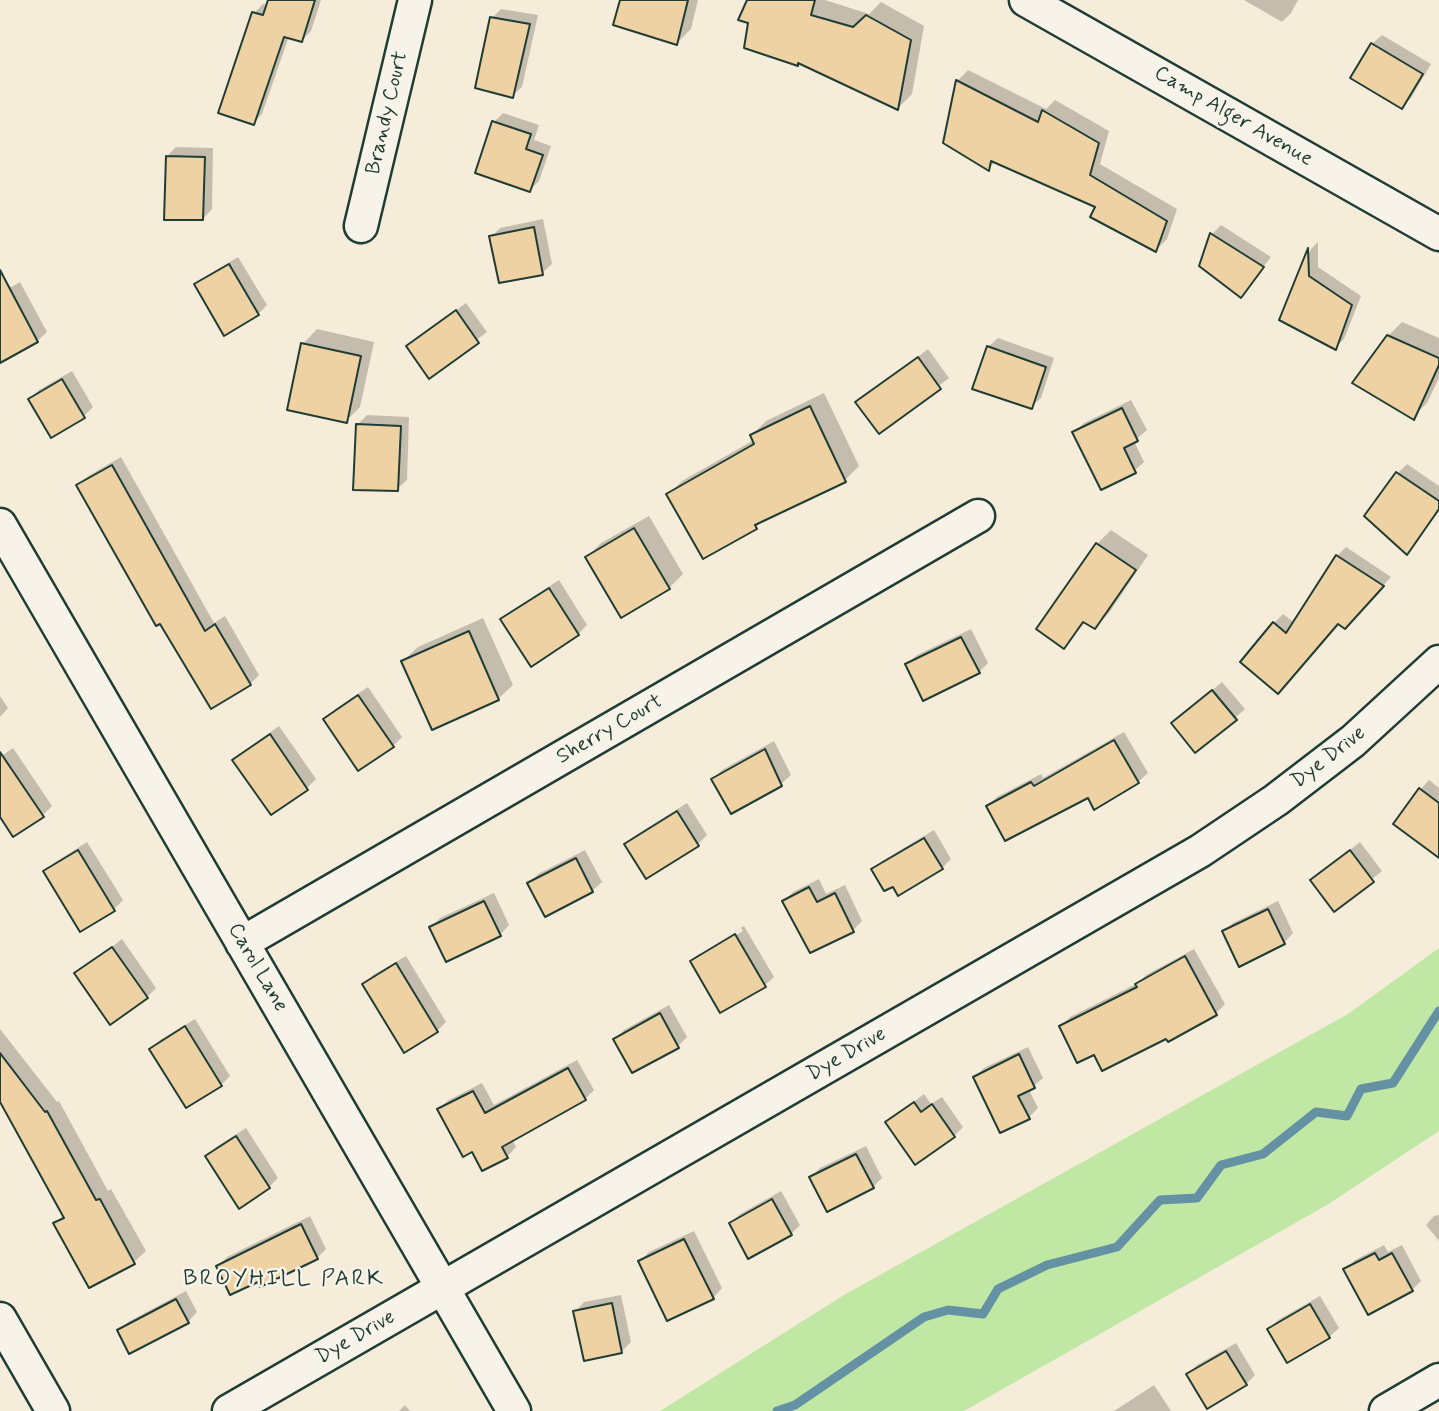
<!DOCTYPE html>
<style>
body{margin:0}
canvas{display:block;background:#f5ecda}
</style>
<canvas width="1439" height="1411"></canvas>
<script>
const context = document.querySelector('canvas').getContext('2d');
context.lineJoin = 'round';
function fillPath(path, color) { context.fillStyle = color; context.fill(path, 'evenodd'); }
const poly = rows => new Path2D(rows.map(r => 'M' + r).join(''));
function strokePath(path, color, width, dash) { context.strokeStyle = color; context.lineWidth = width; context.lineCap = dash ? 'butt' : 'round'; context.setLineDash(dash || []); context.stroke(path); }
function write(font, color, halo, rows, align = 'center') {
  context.font = font + ' Mynerve,sans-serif'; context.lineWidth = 5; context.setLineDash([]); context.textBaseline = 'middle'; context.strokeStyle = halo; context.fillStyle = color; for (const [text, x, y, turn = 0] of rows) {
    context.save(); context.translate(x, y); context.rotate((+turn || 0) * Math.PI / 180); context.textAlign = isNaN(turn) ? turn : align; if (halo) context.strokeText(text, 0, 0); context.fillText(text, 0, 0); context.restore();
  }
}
fillPath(poly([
 [1439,948,1439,1131,1327,1205,964,1411,660,1411,844,1295,1348,1014]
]), '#c0e8a4');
fillPath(poly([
 [269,0,321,0,311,31,302,40,289,36,262,114,253,123,254,13,263,4,268,5],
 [622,0,698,0,691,29,677,43],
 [749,0,825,0,869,14,881,2,924,26,912,94,898,108,800,62,797,64,750,22],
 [1244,0,1298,0,1291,13,1282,22],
 [501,9,538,15,522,87,512,96,492,18],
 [1382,35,1431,64,1411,98,1402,107,1372,44],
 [968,70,1046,109,1055,100,1109,131,1100,164,1177,209,1167,239,1156,250,1097,206,996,161,989,168,957,81],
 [503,113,539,125,534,140,551,146,539,181,530,190,494,122],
 [176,147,213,148,212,209,203,219,167,156],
 [543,219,552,264,542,273,491,237,500,228],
 [1221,225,1271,257,1241,295,1202,265,1212,234],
 [1318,242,1318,267,1361,296,1344,339,1335,348,1282,319,1311,249],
 [238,257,267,305,258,314,197,285,206,276],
 [20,282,47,332,37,341,4,358,0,350,0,293],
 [466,303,487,332,430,376,408,346],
 [1402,322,1439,338,1439,378,1427,403,1413,417,1388,336],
 [317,329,374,342,360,407,346,421,303,344],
 [998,338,1054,358,1041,398,1031,407,988,347],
 [928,349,949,378,879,432,858,403],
 [72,371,93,407,84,416,52,435,30,399,39,390],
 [824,393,859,466,845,480,766,517,756,527,668,495,682,481,754,440,752,435,766,421],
 [1131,400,1147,430,1134,441,1144,462,1134,471,1075,432,1084,423],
 [367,415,409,417,407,480,397,489,358,424],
 [121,457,214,623,225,616,259,675,250,684,78,485,88,476],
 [1407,464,1439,486,1439,511,1407,552,1398,473],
 [649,516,683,574,669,588,587,557,601,543],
 [1111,530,1148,555,1109,613,1095,627,1086,621,1064,647,1039,629,1097,544],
 [1346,547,1391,577,1354,618,1338,622,1287,682,1274,623,1283,614,1295,623,1337,556],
 [559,580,587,625,578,634,502,620,511,611],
 [483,618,513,685,498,699,433,728,403,661,418,647],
 [971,629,988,663,979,672,907,664,917,655],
 [1222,682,1245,709,1235,718,1173,723],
 [368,687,402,737,393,746,325,719,334,710],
 [0,696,8,708,0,717],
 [279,726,316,779,307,788,271,813,235,760,244,751],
 [1124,732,1148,773,1138,782,1088,796,988,806,997,797,1041,774,1043,778],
 [774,741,791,775,781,784,731,812,713,779,722,770],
 [13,748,52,806,42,816,0,814,0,757],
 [1429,780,1439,788,1439,856,1420,790],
 [687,803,707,835,697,845,627,844,636,835],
 [934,830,951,859,942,868,893,884,873,870,882,861],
 [87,842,123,900,114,909,45,872,54,863],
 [1360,842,1382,871,1334,910,1312,880],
 [585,850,602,882,592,891,546,915,529,883,538,874],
 [819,879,826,894,845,885,862,921,853,930,811,951,784,901,793,892],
 [494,893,509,925,500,935,431,927,440,918],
 [1278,901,1293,933,1284,943,1224,932,1233,923],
 [744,926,774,977,764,986,692,961,700,953,700,956,743,931,741,928,700,952],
 [122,939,156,988,147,997,77,974],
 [1194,949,1225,1004,1216,1013,1167,1036,1061,1027,1070,1017,1138,983,1146,975],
 [406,956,446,1022,437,1031,405,1050,364,985,373,975],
 [669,1005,687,1037,678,1046,633,1071,615,1039,624,1030],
 [195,1019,230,1076,221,1085,151,1049,160,1040],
 [0,1029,57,1102,59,1101,108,1191,111,1189,146,1251,134,1262,89,1286,55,1224,64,1215,0,1101],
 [1028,1047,1043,1078,1029,1090,1038,1108,1029,1117,975,1077,984,1068],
 [577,1060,594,1090,585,1099,512,1139,516,1147,507,1157,473,1149,439,1109,449,1100,482,1083,494,1105],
 [924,1094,931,1104,942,1097,963,1127,954,1136,887,1123],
 [246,1128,278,1178,269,1187,207,1156,216,1147],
 [866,1146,882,1178,873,1187,811,1177,820,1168],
 [781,1191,800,1225,791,1234,731,1223,740,1214],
 [1439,1215,1439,1241,1426,1225,1434,1216],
 [310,1216,326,1249,317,1258,258,1279,218,1266,227,1257],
 [694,1231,722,1288,713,1298,640,1261,649,1252],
 [1384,1245,1388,1252,1402,1245,1421,1281,1412,1290,1346,1269,1355,1260],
 [186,1291,197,1312,188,1322,119,1331,128,1322],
 [621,1295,631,1342,622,1351,575,1312,584,1302],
 [1320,1296,1339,1328,1329,1337,1287,1361,1269,1329,1278,1320],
 [1236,1343,1255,1375,1246,1384,1188,1374,1197,1365],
 [1154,1385,1171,1411,1114,1411],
 [405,1405,410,1411,399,1411]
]), '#0003');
strokePath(poly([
 [777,1411,795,1405,924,1317,948,1310,983,1314,998,1289,1047,1265,1117,1247,1160,1200,1197,1198,1221,1165,1263,1154,1316,1112,1347,1116,1361,1089,1393,1083,1439,1011]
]), '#6591a5', 9);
const building = poly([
 [268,0,315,0,302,42,284,37,254,125,218,113,252,12,263,15,268,0],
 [620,0,688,0,677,45,613,25,620,0],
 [747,0,815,0,811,15,853,27,866,15,911,40,898,110,798,63,798,66,744,48,748,23,738,20,747,0],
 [490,17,530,24,513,98,475,88,490,17],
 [1371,43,1423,74,1402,109,1350,78,1371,43],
 [956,80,1038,122,1042,110,1099,143,1090,175,1167,221,1156,252,1090,217,1095,207,991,161,989,171,943,143,956,80],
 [492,121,531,134,526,149,543,155,530,192,475,173,492,121],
 [166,156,205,157,203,220,164,220,166,156],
 [534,227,543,275,499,283,489,236,534,227],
 [1210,233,1264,267,1241,298,1199,266,1210,233],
 [1308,248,1309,276,1352,305,1336,350,1279,320,1308,248],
 [229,264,259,315,224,336,194,284,229,264],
 [0,270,38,342,0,363,0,270],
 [456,310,479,343,429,379,406,346,456,310],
 [1387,335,1439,358,1439,365,1414,420,1352,383,1387,335],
 [301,343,361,356,347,423,287,410,301,343],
 [987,346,1046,367,1032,409,972,389,987,346],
 [918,357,941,389,879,434,855,402,918,357],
 [62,379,85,418,51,438,28,399,62,379],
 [810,406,846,482,755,525,757,529,703,559,666,494,754,444,750,435,810,406],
 [1122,408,1138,441,1124,448,1136,473,1101,490,1072,432,1122,408],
 [356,424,401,426,398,491,353,490,356,424],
 [112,465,205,631,215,624,251,685,211,709,160,624,156,626,76,485,112,465],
 [1396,472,1439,501,1439,509,1407,555,1364,516,1396,472],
 [634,528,670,589,621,618,585,557,634,528],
 [1096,543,1136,570,1095,629,1083,622,1064,649,1036,629,1096,543],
 [1336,555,1384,586,1345,629,1338,624,1278,694,1240,662,1273,622,1286,633,1336,555],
 [549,588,579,635,531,667,500,619,549,588],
 [469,631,499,700,432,730,401,661,469,631],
 [961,637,980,673,923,701,905,664,961,637],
 [1212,690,1237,720,1195,753,1171,723,1212,690],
 [358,695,394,747,358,771,323,719,358,695],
 [270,734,308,790,271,815,232,760,270,734],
 [1114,740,1139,783,1094,810,1088,798,1005,841,986,806,1031,782,1034,786,1114,740],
 [765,749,782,786,731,814,711,779,765,749],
 [0,752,44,817,13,837,0,817,0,752],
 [1419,788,1439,803,1439,858,1393,824,1419,788],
 [677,811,699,846,646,879,624,844,677,811],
 [924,838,943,869,898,896,893,887,884,891,871,869,924,838],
 [78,850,115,911,80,932,43,871,78,850],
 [1350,850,1374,882,1334,912,1310,880,1350,850],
 [576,858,593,892,545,917,527,883,576,858],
 [809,887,817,902,835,893,854,932,810,953,782,901,809,887],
 [484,901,501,936,446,962,429,927,484,901],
 [1268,909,1285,944,1239,967,1222,931,1268,909],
 [735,934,766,987,720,1013,690,961,735,934],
 [112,947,148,998,110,1025,74,973,112,947],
 [1185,956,1217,1015,1168,1042,1166,1039,1102,1071,1094,1055,1077,1063,1059,1026,1137,987,1135,984,1185,956],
 [396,963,438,1032,404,1053,362,984,396,963],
 [660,1013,679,1048,632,1073,613,1039,660,1013],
 [185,1026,222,1086,186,1108,149,1049,185,1026],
 [0,1053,45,1112,47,1111,96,1200,100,1199,135,1264,89,1288,53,1223,64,1218,0,1102,0,1053],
 [1019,1054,1035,1088,1018,1096,1030,1119,1000,1133,973,1077,1019,1054],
 [568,1068,586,1100,502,1147,508,1158,482,1171,472,1152,463,1157,437,1109,473,1091,485,1113,568,1068],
 [914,1102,921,1112,932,1104,955,1137,915,1165,885,1122,914,1102],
 [236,1136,270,1188,239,1209,205,1156,236,1136],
 [856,1154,874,1188,827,1212,809,1177,856,1154],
 [772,1199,792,1235,748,1259,729,1223,772,1199],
 [301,1224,318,1259,260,1287,258,1282,230,1295,216,1266,301,1224],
 [684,1239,714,1299,667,1321,638,1261,684,1239],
 [1375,1253,1379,1260,1392,1253,1413,1291,1368,1315,1343,1269,1375,1253],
 [176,1299,189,1323,129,1354,117,1330,176,1299],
 [612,1303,622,1353,584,1361,573,1311,612,1303],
 [1310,1304,1330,1338,1287,1363,1267,1329,1310,1304],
 [1226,1351,1247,1385,1207,1409,1186,1374,1226,1351]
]);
fillPath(building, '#efd2a3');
strokePath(building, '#1f3d34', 2);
const street = poly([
 [1026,0,1439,234],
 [361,226,415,0],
 [0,525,514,1411],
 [242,943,978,516],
 [0,1319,53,1411],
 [229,1411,1200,851,1276,800,1353,741,1439,662],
 [1386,1411,1439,1380]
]);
strokePath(street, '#1f3d34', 37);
strokePath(street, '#f7f3e8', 32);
write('21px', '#1f3d34', '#f7f3e8', [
 ["Brandy Court",388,113,-77],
 ["Camp Alger Avenue",1233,117,30],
 ["Sherry Court",610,730,-30],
 ["Dye Drive",1329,758,-38],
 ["Carol Lane",257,968,60],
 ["Dye Drive",847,1055,-30],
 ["Dye Drive",356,1338,-30]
]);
context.letterSpacing = '2px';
write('23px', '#1f3d34', '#f7f3e8', [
 ["BROYHILL PARK",284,1280]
]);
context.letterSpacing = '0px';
</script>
